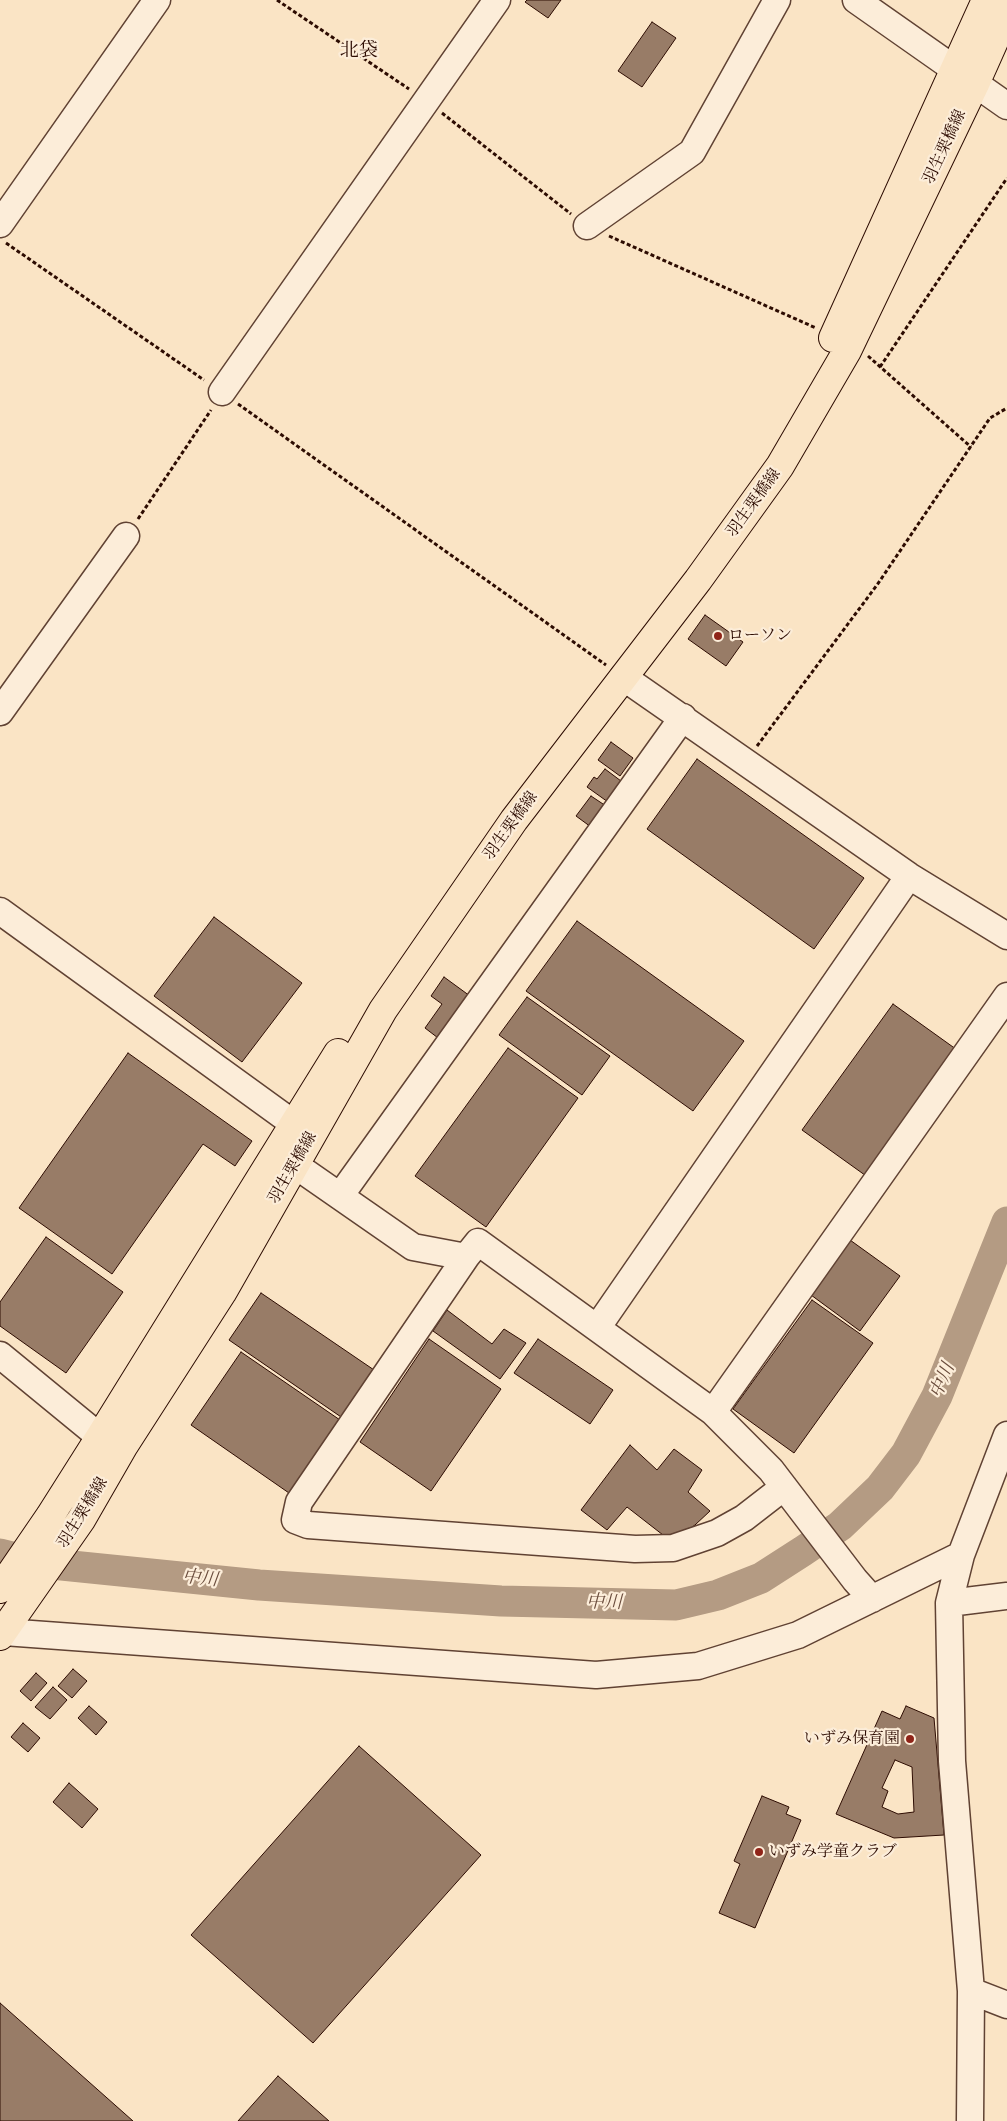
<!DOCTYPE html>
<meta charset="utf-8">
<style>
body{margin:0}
canvas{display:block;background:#fae4c5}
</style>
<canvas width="1007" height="2121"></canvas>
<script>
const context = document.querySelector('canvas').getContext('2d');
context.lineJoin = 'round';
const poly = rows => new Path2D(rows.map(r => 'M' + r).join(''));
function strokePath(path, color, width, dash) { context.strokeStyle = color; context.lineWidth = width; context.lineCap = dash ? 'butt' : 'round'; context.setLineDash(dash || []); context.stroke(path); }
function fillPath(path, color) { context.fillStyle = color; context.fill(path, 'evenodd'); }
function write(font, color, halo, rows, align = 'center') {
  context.font = font + ' "IM FELL French Canon","Noto Serif JP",serif'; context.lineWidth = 4.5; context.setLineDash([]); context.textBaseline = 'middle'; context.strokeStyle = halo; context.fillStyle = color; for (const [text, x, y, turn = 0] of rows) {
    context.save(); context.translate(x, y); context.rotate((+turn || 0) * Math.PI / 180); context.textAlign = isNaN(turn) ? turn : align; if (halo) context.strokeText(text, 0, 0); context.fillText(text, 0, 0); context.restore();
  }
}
strokePath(poly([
 [0,1554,32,1562,259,1585,501,1601,676,1605,718,1595,761,1578,803,1551,840,1526,880,1488,906,1454,937,1396,1007,1222]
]), '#b49b83', 31);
const building = poly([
 [527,0,561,0,548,18,525,2,527,0],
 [652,22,676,38,642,87,618,71,652,22],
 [705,615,743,642,726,666,688,639,705,615],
 [611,742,633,758,620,776,598,760,611,742],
 [697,759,864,878,814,949,647,829,697,759],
 [605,769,621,781,608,802,587,787,594,777,597,779,605,769],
 [591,796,606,806,591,827,576,816,591,796],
 [214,917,302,983,242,1062,154,996,214,917],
 [577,921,744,1041,693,1111,526,991,577,921],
 [444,977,470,996,442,1041,425,1028,442,1004,431,996,444,977],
 [527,997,610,1056,582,1095,499,1035,527,997],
 [893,1004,960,1052,869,1178,802,1130,893,1004],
 [508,1048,578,1098,486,1227,415,1176,508,1048],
 [128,1053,252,1141,235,1166,203,1144,112,1274,19,1208,128,1053],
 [46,1237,123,1292,66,1373,0,1326,0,1302,46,1237],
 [850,1240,900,1276,860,1331,811,1295,850,1240],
 [261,1293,377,1372,344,1419,229,1340,261,1293],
 [812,1300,873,1343,794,1453,733,1409,812,1300],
 [447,1310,492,1344,504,1329,526,1343,500,1379,433,1331,447,1310],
 [429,1339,501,1389,431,1491,360,1442,429,1339],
 [538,1339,613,1390,590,1424,514,1373,538,1339],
 [241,1352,340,1420,289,1493,191,1425,241,1352],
 [630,1445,657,1470,674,1449,702,1470,688,1492,710,1511,695,1525,681,1535,663,1535,627,1507,607,1530,581,1510,630,1445],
 [73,1669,87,1681,72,1698,58,1686,73,1669],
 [36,1673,47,1683,31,1701,20,1691,36,1673],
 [53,1687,67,1700,50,1719,35,1707,53,1687],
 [89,1706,107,1722,96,1735,78,1718,89,1706],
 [906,1706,934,1718,944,1835,894,1838,836,1814,882,1711,900,1719,906,1706],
 [895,1760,912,1767,914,1812,898,1814,882,1807,888,1791,882,1788,895,1760],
 [23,1723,40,1738,28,1752,11,1737,23,1723],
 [359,1746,481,1855,313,2043,191,1935,359,1746],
 [69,1783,98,1809,82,1828,53,1802,69,1783],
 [762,1796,789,1807,786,1814,801,1820,755,1928,719,1913,740,1864,734,1861,762,1796],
 [0,2003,133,2121,0,2121,0,2003],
 [278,2076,329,2121,238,2121,278,2076]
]);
fillPath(building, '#987c67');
strokePath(building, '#2d0c02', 1);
const minor = poly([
 [856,0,1007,106],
 [0,224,157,0],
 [587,226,692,152,777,0],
 [222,392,497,0],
 [623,677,909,876,1007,936],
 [0,712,126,536],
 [0,911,294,1124],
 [295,1165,413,1247,466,1257,478,1242,713,1412,771,1470,855,1580,872,1599],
 [340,1196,683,717],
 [466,1257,299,1502,295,1520,308,1525,635,1549,673,1548,717,1533,744,1518,784,1487],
 [597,1328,909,876],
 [0,1355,100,1437,120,1445],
 [713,1412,1007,996],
 [949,1603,1007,1596],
 [4,1632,596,1675,698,1666,798,1635,961,1555],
 [971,1991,1007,2005],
 [970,2121,971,1991,952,1761,949,1603,961,1555,1007,1435]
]);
const major = poly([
 [833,338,986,0],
 [0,1589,50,1516,100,1437,338,1053],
 [0,1636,81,1520,123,1447,222,1293,383,1010,514,820,698,580,780,466,847,351,975,84,1007,12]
]);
strokePath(minor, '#604233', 29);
strokePath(major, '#2d0c02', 30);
strokePath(poly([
 [277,0,409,89],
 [442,113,571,214],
 [609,236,816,328],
 [6,243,204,380],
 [868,356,971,447],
 [880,367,1007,178],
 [238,404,606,665],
 [138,519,211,410],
 [757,746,877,585,990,418,1007,408]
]), '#2d0c02', 3, [4, 2.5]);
strokePath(minor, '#fcedd9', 26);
strokePath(major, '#fae4c5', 28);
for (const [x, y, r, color] of [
 [718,636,5,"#8f2418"],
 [910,1739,5,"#8f2418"],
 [759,1852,5,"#8f2418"]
]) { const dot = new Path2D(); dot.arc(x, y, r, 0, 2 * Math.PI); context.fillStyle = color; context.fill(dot); strokePath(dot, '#fcedd9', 2); }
write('16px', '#2d0c02', '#fcedd9', [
 ["羽生栗橋線",945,147,-65],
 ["羽生栗橋線",754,503,-54],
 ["羽生栗橋線",511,826,-54],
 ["羽生栗橋線",293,1168,-60],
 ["羽生栗橋線",83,1513,-58]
]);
write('16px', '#2d0c02', '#fcedd9', [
 ["ローソン",728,636],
 ["いずみ保育園",900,1739,"right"],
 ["いずみ学童クラブ",769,1852]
], 'left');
write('italic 18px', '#6a4c3c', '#fcedd9', [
 ["中川",943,1381,-67],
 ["中川",200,1579,6],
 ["中川",604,1603,1]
]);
write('19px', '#2d0c02', '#fcedd9', [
 ["北袋",359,51]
]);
</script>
